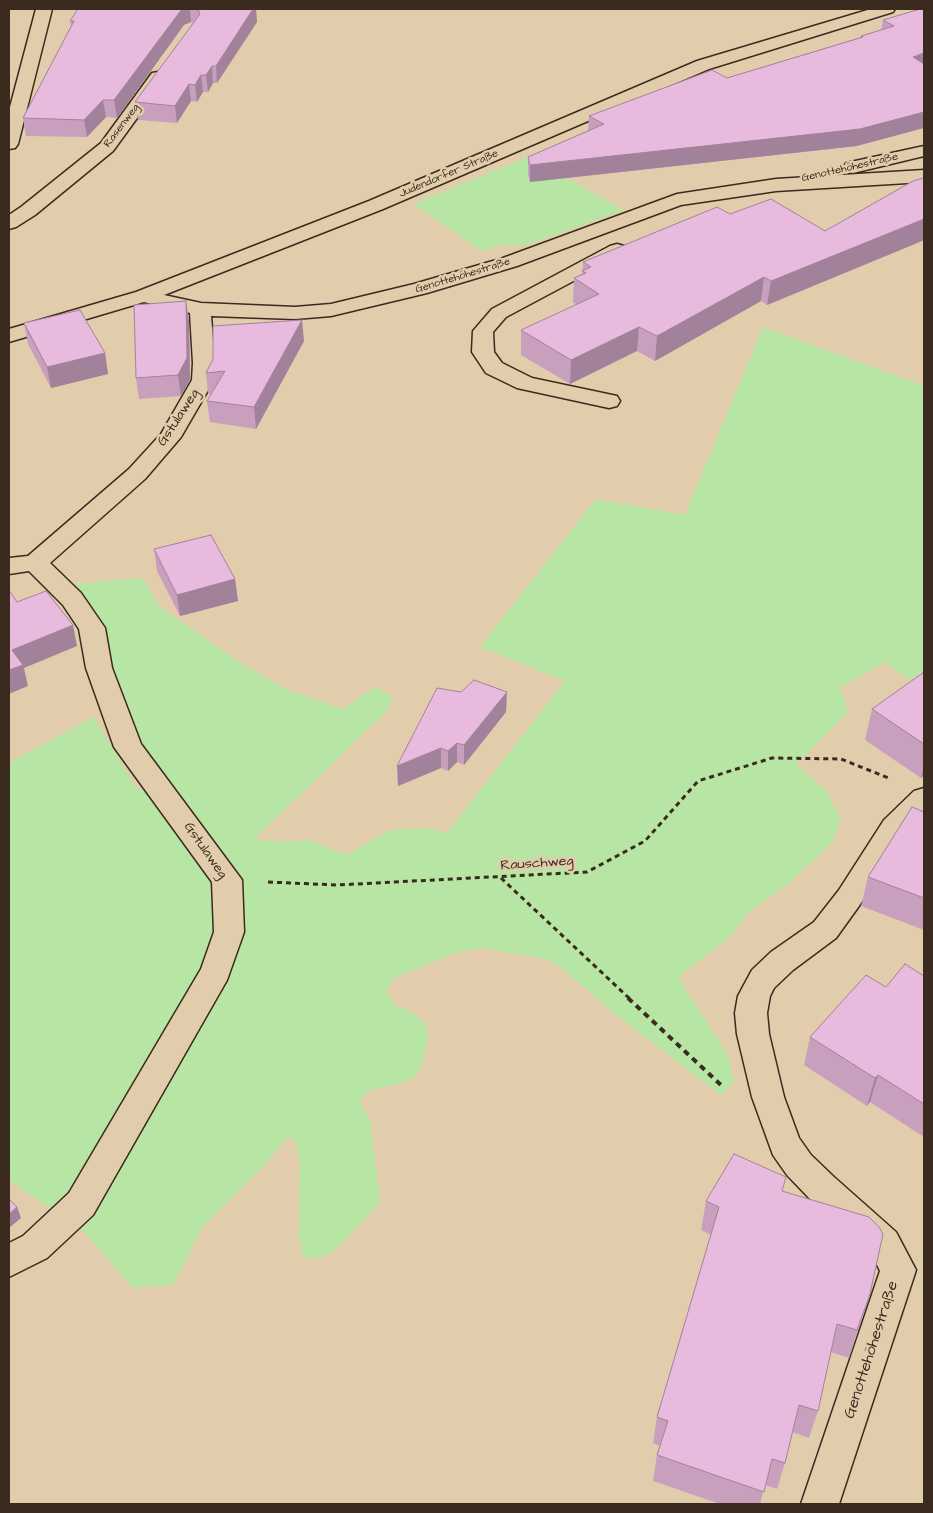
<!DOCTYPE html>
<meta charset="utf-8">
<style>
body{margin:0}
#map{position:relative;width:933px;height:1513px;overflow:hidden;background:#e1cdac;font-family:"Architects Daughter",sans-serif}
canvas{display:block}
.frame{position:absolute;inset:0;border:10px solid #3b2a1e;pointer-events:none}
</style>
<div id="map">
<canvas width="933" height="1513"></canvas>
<div class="frame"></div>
</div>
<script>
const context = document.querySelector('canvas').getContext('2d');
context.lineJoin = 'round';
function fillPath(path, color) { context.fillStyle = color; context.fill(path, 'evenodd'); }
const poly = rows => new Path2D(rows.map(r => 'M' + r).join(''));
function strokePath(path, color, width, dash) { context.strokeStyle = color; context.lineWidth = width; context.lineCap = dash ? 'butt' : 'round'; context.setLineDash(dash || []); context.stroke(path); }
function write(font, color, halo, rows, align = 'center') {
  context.font = font + ' "Architects Daughter",sans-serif'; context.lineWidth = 5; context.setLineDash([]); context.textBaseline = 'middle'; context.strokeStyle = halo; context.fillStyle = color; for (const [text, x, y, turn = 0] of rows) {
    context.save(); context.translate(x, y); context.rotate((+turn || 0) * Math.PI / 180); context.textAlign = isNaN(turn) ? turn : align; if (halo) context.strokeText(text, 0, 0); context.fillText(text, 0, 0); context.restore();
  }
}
fillPath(poly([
 [528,157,624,210,526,245,500,245,482,251,413,204],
 [763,327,924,386,924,674,912,682,885,662,839,688,844,696,848,712,796,765,827,791,840,819,834,840,793,880,748,913,730,937,678,977,728,1055,734,1081,722,1096,617,1016,558,965,541,958,483,948,455,953,394,978,386,992,395,1006,411,1011,425,1023,428,1034,426,1049,420,1071,411,1080,368,1091,359,1101,370,1120,380,1203,345,1240,330,1254,313,1259,303,1255,299,1237,300,1165,296,1141,288,1137,267,1162,201,1229,174,1284,133,1288,85,1233,9,1180,9,763,94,717,137,790,162,778,137,737,115,691,95,613,70,584,143,578,159,606,239,662,286,689,342,709,375,687,393,698,387,711,254,839,280,842,308,840,347,855,389,830,431,828,446,834,565,681,480,647,596,499,685,515]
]), '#b7e5a3');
const minor = poly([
 [36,9,52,9,18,144,15,148,9,149,9,111,36,9],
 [871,9,895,9,893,12,709,69,383,209,164,295,201,303,295,307,331,304,414,284,503,258,677,194,776,179,924,170,924,182,776,191,681,205,517,266,427,293,331,316,295,319,211,316,215,363,214,380,181,437,145,479,50,563,81,593,105,628,112,668,141,744,242,880,244,932,227,980,93,1215,47,1258,9,1277,9,1243,23,1236,69,1193,201,969,214,932,212,882,114,747,86,668,79,629,63,605,29,571,9,574,9,558,28,556,129,469,161,434,192,380,193,363,190,313,144,302,9,342,9,329,136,292,369,201,697,61,871,9],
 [158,72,164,73,167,77,113,151,35,215,16,227,9,229,9,215,21,207,101,143,152,73,158,72],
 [924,146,924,156,853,173,846,171,844,167,846,163,924,146],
 [617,244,624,246,627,250,624,254,506,317,493,332,494,352,502,363,532,378,617,396,620,401,617,406,609,408,517,388,486,373,472,352,473,331,492,309,610,246,617,244],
 [924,788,924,815,904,834,859,906,836,938,793,970,774,988,770,996,767,1013,769,1034,784,1097,799,1138,811,1155,834,1177,896,1232,916,1270,839,1504,801,1504,880,1271,872,1254,810,1199,787,1175,773,1155,752,1097,737,1034,735,1013,738,996,752,970,771,952,814,922,839,890,884,820,914,791,924,788]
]);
strokePath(minor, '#3b2a1e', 3);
strokePath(poly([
 [501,878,630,999],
 [268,882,337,885,587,872,645,841,698,781,772,758,841,759,891,779]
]), '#3b2a1e', 3, [5, 4]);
strokePath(poly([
 [628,998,722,1086]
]), '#3b2a1e', 4, [6, 5]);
fillPath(minor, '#e1cdac');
fillPath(poly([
 [78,9,256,9,257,22,217,83,213,83,208,92,203,92,197,102,191,101,177,123,138,120,135,102,193,23,191,22,184,25,117,118,106,117,87,137,26,136,23,118,71,26,70,21],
 [920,9,857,146,530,182,528,174,528,157,588,131,589,116,727,78,861,37,861,36,881,30,883,20],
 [730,214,825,231,922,241,767,305,761,301,655,361,637,351,570,384,521,355,521,330,577,305,573,302,574,278,582,275,583,262],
 [186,301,189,322,190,379,181,396,139,399,136,378],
 [24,323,105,353,108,374,51,388,28,344],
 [304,341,256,429,210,422,207,401,211,394,208,394,206,373],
 [154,549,235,579,238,601,180,616,157,571],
 [924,672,924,775,921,778,865,740,872,709],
 [461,692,507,692,506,712,464,765,457,762,448,771,441,768,398,786],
 [924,812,924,930,861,906,868,877],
 [924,976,924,1137,870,1102,867,1106,804,1065,810,1037,886,987],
 [783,1191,870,1294,849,1358,831,1352,818,1411,809,1438,792,1432,785,1463,777,1489,765,1485,760,1504,720,1504,653,1481,657,1455,660,1446,653,1443,657,1417,711,1235,701,1230,706,1201]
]), '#c8a0be');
fillPath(poly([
 [182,9,190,9,191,22,184,25,117,118,114,100],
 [253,9,256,9,257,22,217,83,216,66],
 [924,53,924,69,913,57],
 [212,66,213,83,208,92,206,75],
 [201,75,203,92,197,102,195,85],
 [189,84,191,101,177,123,175,106],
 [103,100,106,117,87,137,84,120],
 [924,112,924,128,857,146,530,182,530,165],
 [924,219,924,240,922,241,767,305,771,281],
 [764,277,761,301,655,361,657,336],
 [186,301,189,322,190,379,181,396,178,375],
 [302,320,304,341,256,429,254,407],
 [639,327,637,351,570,384,571,360],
 [105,353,108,374,51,388,47,367],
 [235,579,238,601,180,616,177,595],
 [73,625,77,646,24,668,28,686,9,694,9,670,12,650],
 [507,692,506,712,464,765,464,745],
 [457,743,457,762,448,771,448,751],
 [441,748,441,768,398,786,397,766],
 [924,766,924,775,921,778],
 [878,1075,870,1102,867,1106,875,1078],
 [17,1207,21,1218,9,1228,9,1214]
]), '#a2829b');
const building = poly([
 [78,9,182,9,114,100,103,100,84,120,23,118,74,21,70,21,78,9],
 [198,9,253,9,216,66,212,66,206,75,201,75,195,85,189,84,175,106,135,102,200,14,198,9],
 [920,9,924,9,924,53,913,57,924,64,924,112,860,129,530,165,528,157,604,124,589,116,712,70,727,78,863,37,861,36,894,26,883,20,920,9],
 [924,178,924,219,771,281,764,277,657,336,639,327,571,360,521,330,599,294,574,278,586,273,582,271,591,267,583,262,717,207,730,214,771,199,825,231,913,181,924,178],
 [186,301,187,358,178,375,136,378,134,305,186,301],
 [80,310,105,353,47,367,24,323,80,310],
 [302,320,254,407,207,401,225,371,206,373,213,359,213,326,302,320],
 [211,535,235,579,177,595,154,549,211,535],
 [9,590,17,602,46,591,73,625,12,650,23,665,9,670,9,590],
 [924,672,924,744,872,709,924,672],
 [474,680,507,692,464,745,457,743,448,751,441,748,397,766,437,688,461,692,474,680],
 [912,807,924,812,924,898,868,877,912,807],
 [905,964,924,976,924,1104,878,1075,875,1078,810,1037,866,975,886,987,905,964],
 [734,1154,786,1177,782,1191,869,1217,879,1227,883,1234,870,1294,857,1330,837,1324,818,1411,799,1405,785,1463,772,1459,764,1492,657,1455,668,1421,657,1417,719,1207,706,1201,734,1154],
 [9,1199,17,1207,9,1214,9,1199]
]);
fillPath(building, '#e8badd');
strokePath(building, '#a2829b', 1);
write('11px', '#3b2a1e', '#e1cdac', [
 ["Rasenweg",122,126,-53],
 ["Genottehöhestraße",850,168,-13],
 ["Judendorfer Straße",449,174,-23],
 ["Genottehöhestraße",463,276,-17]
]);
write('14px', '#3b2a1e', '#e1cdac', [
 ["Gstulaweg",179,418,-57],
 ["Gstulaweg",205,851,55],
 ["Rauschweg",537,864,-4]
]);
write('16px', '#3b2a1e', '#e1cdac', [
 ["Genottehöhestraße",872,1350,-72]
]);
</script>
